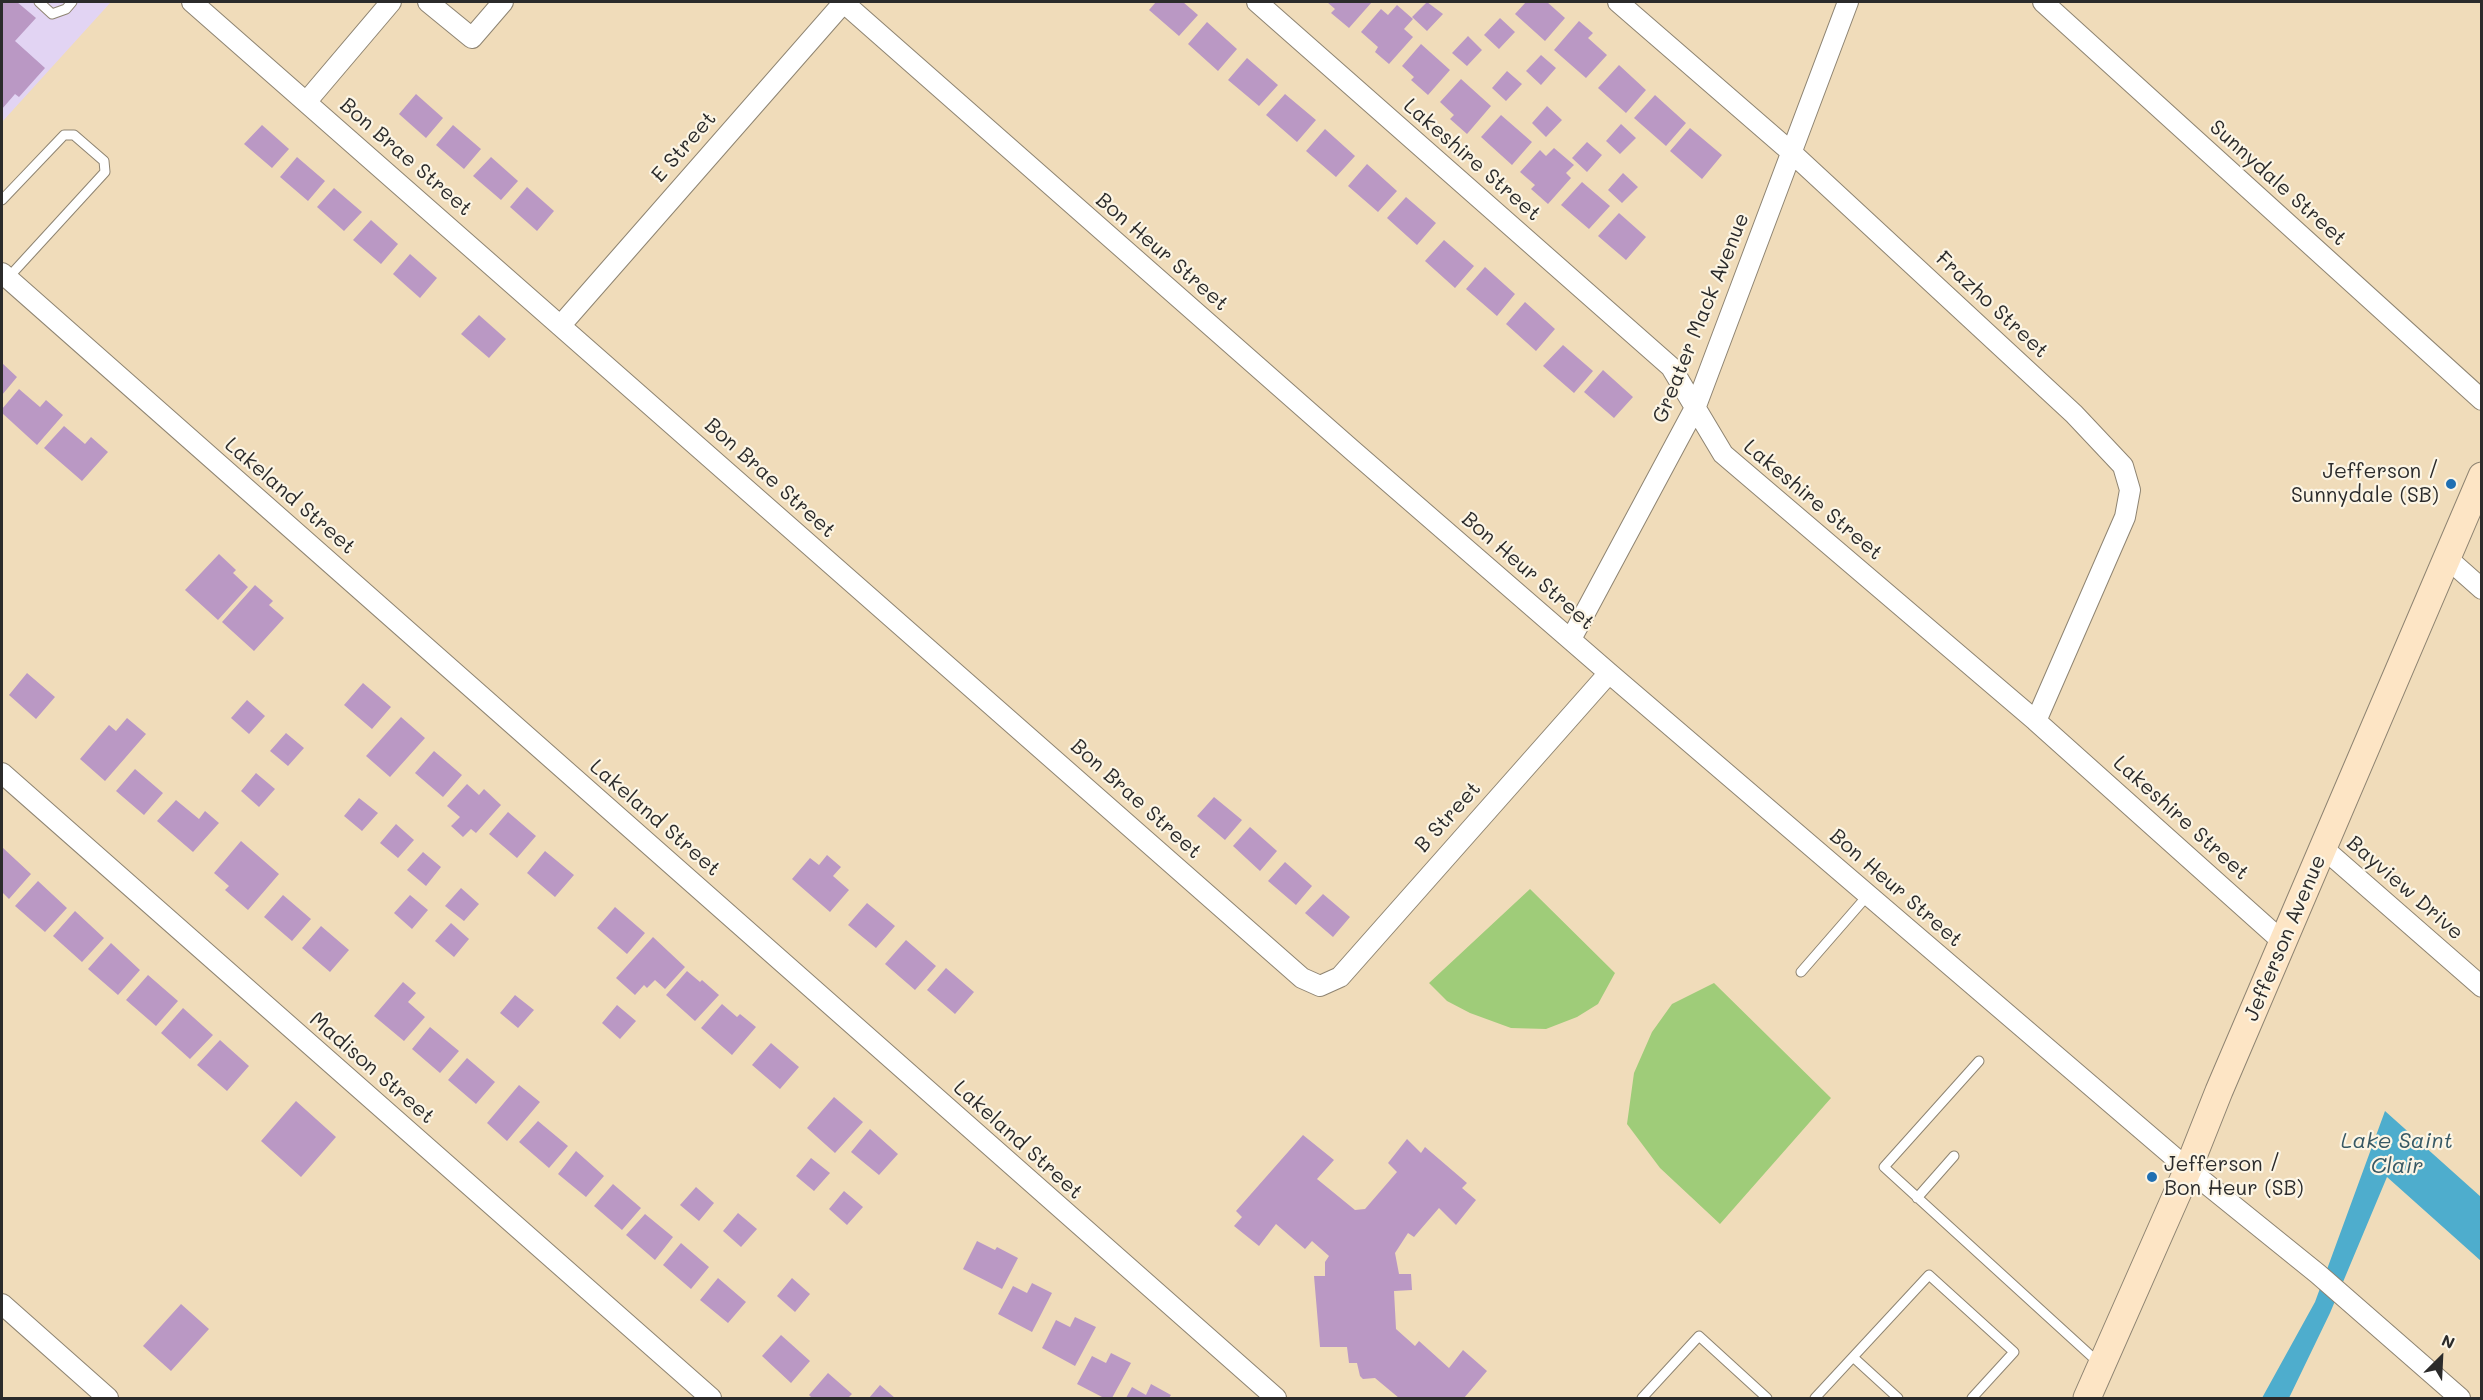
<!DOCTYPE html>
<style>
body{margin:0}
#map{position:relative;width:2483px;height:1400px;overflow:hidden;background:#f0dcba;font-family:Mali,sans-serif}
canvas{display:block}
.frame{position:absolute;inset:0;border:3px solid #2b2b2b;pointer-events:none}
.north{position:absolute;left:2411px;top:1328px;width:60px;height:60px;-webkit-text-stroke:4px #fcf5e5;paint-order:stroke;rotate:24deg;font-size:16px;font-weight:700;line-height:24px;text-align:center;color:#2b2b2b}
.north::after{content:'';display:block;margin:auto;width:21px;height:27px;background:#2b2b2b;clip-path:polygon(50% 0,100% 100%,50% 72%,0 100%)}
</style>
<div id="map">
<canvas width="2483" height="1400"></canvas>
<div class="frame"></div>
<div class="north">N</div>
</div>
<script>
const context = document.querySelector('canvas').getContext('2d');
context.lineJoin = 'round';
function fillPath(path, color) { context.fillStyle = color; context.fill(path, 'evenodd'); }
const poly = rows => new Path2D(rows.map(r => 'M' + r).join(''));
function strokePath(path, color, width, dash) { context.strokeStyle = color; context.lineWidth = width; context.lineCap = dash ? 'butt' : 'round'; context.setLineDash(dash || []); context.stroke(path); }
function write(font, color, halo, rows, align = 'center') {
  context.font = font + ' Mali,sans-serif'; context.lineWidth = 4.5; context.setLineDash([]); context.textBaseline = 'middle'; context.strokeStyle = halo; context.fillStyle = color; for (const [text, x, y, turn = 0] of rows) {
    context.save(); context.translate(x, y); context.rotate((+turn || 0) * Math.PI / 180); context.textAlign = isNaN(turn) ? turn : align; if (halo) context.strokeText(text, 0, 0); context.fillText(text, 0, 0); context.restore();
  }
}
fillPath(poly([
 [2,2,111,2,2,122]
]), '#e2d4f3');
fillPath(poly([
 [1530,889,1615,973,1598,1004,1577,1017,1546,1029,1511,1028,1470,1013,1447,1001,1429,983],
 [1714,983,1831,1098,1720,1224,1660,1168,1627,1124,1634,1073,1652,1032,1672,1004]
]), '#9fcc79');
fillPath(poly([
 [2385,1111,2481,1197,2481,1261,2387,1177,2330,1313,2289,1398,2262,1398,2315,1302]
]), '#4eadcd');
fillPath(poly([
 [2,2,17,2,36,18,15,41,45,68,19,97,15,94,2,109],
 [1156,2,1183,2,1198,15,1179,36,1149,10],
 [1327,2,1372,2,1349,28,1331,13,1335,9],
 [1427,2,1443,14,1427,31,1412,17],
 [1526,2,1547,2,1565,18,1545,41,1515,14],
 [1397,5,1413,19,1404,29,1413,37,1389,64,1375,52,1378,47,1361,32,1381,9,1388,15],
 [1500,18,1515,32,1499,49,1484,35],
 [1579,21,1593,33,1588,38,1607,55,1586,78,1554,50],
 [1207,22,1237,49,1218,71,1188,44],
 [1468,36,1482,50,1467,66,1452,53],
 [1421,44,1450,70,1428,95,1411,80,1414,77,1402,66],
 [1541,55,1556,68,1541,85,1526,71],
 [1247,58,1278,85,1259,106,1228,80],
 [1619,65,1646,90,1626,113,1598,88],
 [1507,71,1522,84,1506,101,1492,88],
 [1461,79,1491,106,1467,134,1450,119,1454,115,1440,102],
 [416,94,443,118,426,138,399,114],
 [1285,94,1316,120,1297,142,1266,115],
 [1655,95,1686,123,1666,146,1634,118],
 [1547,106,1562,120,1546,137,1532,123],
 [1501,115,1532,142,1512,165,1481,137],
 [1621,124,1636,138,1620,154,1606,141],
 [262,125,289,149,272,168,244,144],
 [453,125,481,149,464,169,436,145],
 [1690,128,1722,155,1702,179,1670,151],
 [1325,129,1355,156,1336,177,1306,151],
 [1587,142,1602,155,1587,172,1572,158],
 [1554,148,1574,165,1566,173,1571,178,1548,204,1531,189,1535,185,1520,172,1540,150,1546,156],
 [297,157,325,181,308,201,280,177],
 [491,157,518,181,501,200,473,176],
 [1367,164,1397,191,1378,212,1348,186],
 [1623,173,1638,187,1622,203,1608,190],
 [1582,182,1610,206,1589,229,1561,205],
 [527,187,554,211,537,231,510,207],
 [334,188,362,212,344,231,317,207],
 [1406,197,1436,223,1417,245,1387,218],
 [1619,213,1646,237,1626,260,1598,236],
 [371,220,398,244,381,264,353,240],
 [1444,240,1474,266,1455,288,1425,261],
 [410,254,437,278,420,298,393,274],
 [1485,267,1515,294,1497,316,1466,289],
 [1525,302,1555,329,1536,351,1506,324],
 [479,315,506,339,489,358,461,334],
 [1563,345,1593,371,1574,393,1543,366],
 [2,363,17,377,2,395],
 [1603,370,1633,397,1614,418,1584,392],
 [19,389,40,407,46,400,63,415,37,445,2,413,2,409],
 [64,426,85,444,91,437,108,452,82,481,44,448],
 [219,554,236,570,233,573,248,587,218,620,185,590],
 [255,585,273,601,269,605,284,618,254,651,222,622],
 [27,673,55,697,36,719,9,695],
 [363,683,391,707,372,729,344,705],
 [247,700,265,716,249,734,231,718],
 [401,717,425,738,390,777,366,756],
 [127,718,146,734,105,781,80,759,109,725,116,731],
 [286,733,304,748,288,766,270,751],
 [434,751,462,775,443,797,415,773],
 [135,769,163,793,144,815,116,791],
 [256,773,275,789,259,807,241,791],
 [467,784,479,795,484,789,501,805,476,833,471,829,463,837,451,826,460,817,447,806],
 [1214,797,1242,820,1225,840,1197,816],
 [359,798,378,813,362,831,344,816],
 [176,800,199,819,205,811,219,823,193,852,157,821],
 [508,812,536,836,517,858,489,834],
 [396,824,414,840,398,858,380,843],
 [1250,827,1277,851,1260,871,1233,846],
 [241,841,279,874,248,910,225,890,229,886,214,873],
 [2,847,31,874,9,899,2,892],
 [545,851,574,875,555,897,527,873],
 [423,852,441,867,426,886,407,870],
 [827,855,841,867,833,876,849,890,830,912,792,879,810,858,819,865],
 [1285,862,1312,886,1296,905,1268,881],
 [38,881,67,908,45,932,15,906],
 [461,888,479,904,464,921,445,906],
 [1323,894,1350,917,1333,937,1305,913],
 [283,895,311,919,292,941,264,917],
 [410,895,428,910,412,929,394,913],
 [867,903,895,926,876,948,848,925],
 [615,907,645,933,627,954,597,928],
 [75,911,104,938,82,962,53,936],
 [451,923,469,939,454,957,435,941],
 [321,926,349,950,330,972,302,948],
 [653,937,685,967,665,989,655,980,647,988,644,985,635,995,616,978],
 [906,940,936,966,915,990,885,964],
 [111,943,140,970,118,995,88,969],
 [946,968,974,992,955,1014,927,990],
 [687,971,700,982,702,980,719,995,695,1021,666,995],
 [148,975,178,1001,156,1026,126,1000],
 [403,982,416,993,408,1002,425,1017,404,1041,374,1016],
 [515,995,534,1010,518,1028,500,1013],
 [722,1004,737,1017,740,1014,756,1027,732,1055,701,1028],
 [617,1005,636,1021,620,1039,602,1023],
 [183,1008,213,1035,190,1059,161,1033],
 [430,1027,459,1051,440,1073,412,1049],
 [220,1040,249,1066,227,1091,197,1065],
 [771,1043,799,1067,780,1089,752,1065],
 [467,1058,495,1082,476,1104,448,1080],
 [519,1085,540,1102,507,1141,487,1123],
 [834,1097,863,1122,835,1153,807,1128],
 [296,1101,336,1137,301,1177,261,1141],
 [538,1121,568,1146,549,1168,519,1142],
 [870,1129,898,1154,879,1175,851,1152],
 [1303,1135,1334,1160,1317,1179,1355,1210,1365,1209,1397,1172,1388,1163,1407,1139,1421,1153,1425,1147,1467,1183,1462,1188,1476,1200,1456,1225,1439,1208,1414,1237,1408,1233,1395,1253,1399,1274,1411,1274,1412,1290,1394,1291,1396,1329,1415,1346,1419,1341,1449,1368,1463,1350,1487,1371,1464,1398,1399,1398,1375,1378,1363,1379,1360,1376,1357,1363,1349,1363,1347,1347,1320,1347,1314,1276,1325,1276,1325,1262,1329,1256,1312,1241,1305,1249,1276,1224,1259,1246,1234,1226,1242,1217,1236,1211],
 [576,1151,604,1176,586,1197,558,1174],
 [811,1158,830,1173,814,1191,796,1176],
 [613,1184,641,1208,622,1230,594,1206],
 [696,1187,714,1203,699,1221,680,1205],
 [844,1191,863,1207,847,1225,829,1209],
 [738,1213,757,1229,741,1247,723,1231],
 [645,1214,673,1237,655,1260,626,1235],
 [977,1241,995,1250,997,1247,1018,1258,1002,1289,963,1269],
 [681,1243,709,1267,691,1289,663,1265],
 [718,1278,746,1302,728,1323,700,1300],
 [792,1278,810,1294,795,1312,777,1296],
 [1032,1283,1052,1293,1032,1332,998,1314,1013,1286,1027,1293],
 [181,1304,209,1329,171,1371,143,1346],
 [1075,1317,1096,1327,1075,1366,1042,1348,1056,1320,1070,1327],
 [781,1335,810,1361,791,1383,762,1356],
 [1111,1353,1131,1363,1112,1398,1104,1398,1077,1384,1092,1356,1106,1363],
 [828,1373,852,1394,848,1398,812,1398,809,1395],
 [1151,1384,1171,1395,1169,1398,1126,1398,1132,1387,1146,1395],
 [880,1385,895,1398,869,1398]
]), '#ba98c4');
const service = poly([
 [39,2,52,14,66,9,72,2],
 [2,200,64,135,74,135,104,161,105,172,7,279],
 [1801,972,1868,895],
 [1979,1061,1884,1167,2100,1364],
 [1917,1198,1954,1156],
 [1853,1357,1898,1398],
 [1642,1398,1699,1336,1767,1398],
 [1815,1398,1929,1275,2014,1352,1972,1398]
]);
const minor = poly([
 [192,2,1302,978,1320,986,1340,977,1609,673],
 [428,2,472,38,503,2],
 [843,2,1352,450,1609,673,2188,1169,2318,1274,2460,1398],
 [1257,2,1671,367,1723,454,2036,721,2283,942],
 [1618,2,1791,152,2074,414,2123,466,2130,490,2125,517,2036,721],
 [2043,2,2482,400],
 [307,101,391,2],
 [2,273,1276,1398],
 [561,325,844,2],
 [2447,558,2482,589],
 [1571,639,1696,406,1848,2],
 [2,773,711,1398],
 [2323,848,2482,987],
 [2,1304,108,1398]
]);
const secondary = poly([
 [2087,1398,2188,1169,2219,1091,2482,476]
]);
strokePath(service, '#8e8472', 11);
strokePath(minor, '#8e8472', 22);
strokePath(secondary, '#8e8472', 29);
strokePath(service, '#fff', 9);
strokePath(minor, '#fff', 20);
strokePath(secondary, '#fde5c5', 27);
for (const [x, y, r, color] of [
 [2451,484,6,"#1f6fb2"],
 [2152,1177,6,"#1f6fb2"]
]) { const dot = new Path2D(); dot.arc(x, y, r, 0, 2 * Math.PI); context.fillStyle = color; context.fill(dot); strokePath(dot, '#fcf5e5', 2); }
write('21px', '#2b2b2b', '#fcf5e5', [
 ["E Street",684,147,-49],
 ["Bon Brae Street",406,157,41],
 ["Lakeshire Street",1472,160,41],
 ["Sunnydale Street",2278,183,42],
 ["Bon Heur Street",1162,252,41],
 ["Frazho Street",1992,305,43],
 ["Greater Mack Avenue",1701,318,-68],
 ["Bon Brae Street",770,478,42],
 ["Lakeland Street",290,496,41],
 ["Lakeshire Street",1813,500,40],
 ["Bon Heur Street",1528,571,41],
 ["Bon Brae Street",1136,799,42],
 ["B Street",1448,817,-48],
 ["Lakeland Street",655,818,41],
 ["Lakeshire Street",2181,818,42],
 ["Bon Heur Street",1896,888,41],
 ["Bayview Drive",2405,888,41],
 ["Jefferson Avenue",2285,938,-67],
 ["Madison Street",372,1068,41],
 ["Lakeland Street",1018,1140,42]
]);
write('21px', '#2b2b2b', '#fcf5e5', [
 ["Jefferson /",2439,472],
 ["Sunnydale (SB)",2439,496],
 ["Jefferson /",2164,1165,"left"],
 ["Bon Heur (SB)",2164,1189,"left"]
], 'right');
write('italic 22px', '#375864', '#fcf5e5', [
 ["Lake Saint",2397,1141],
 ["Clair",2397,1166]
]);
</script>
